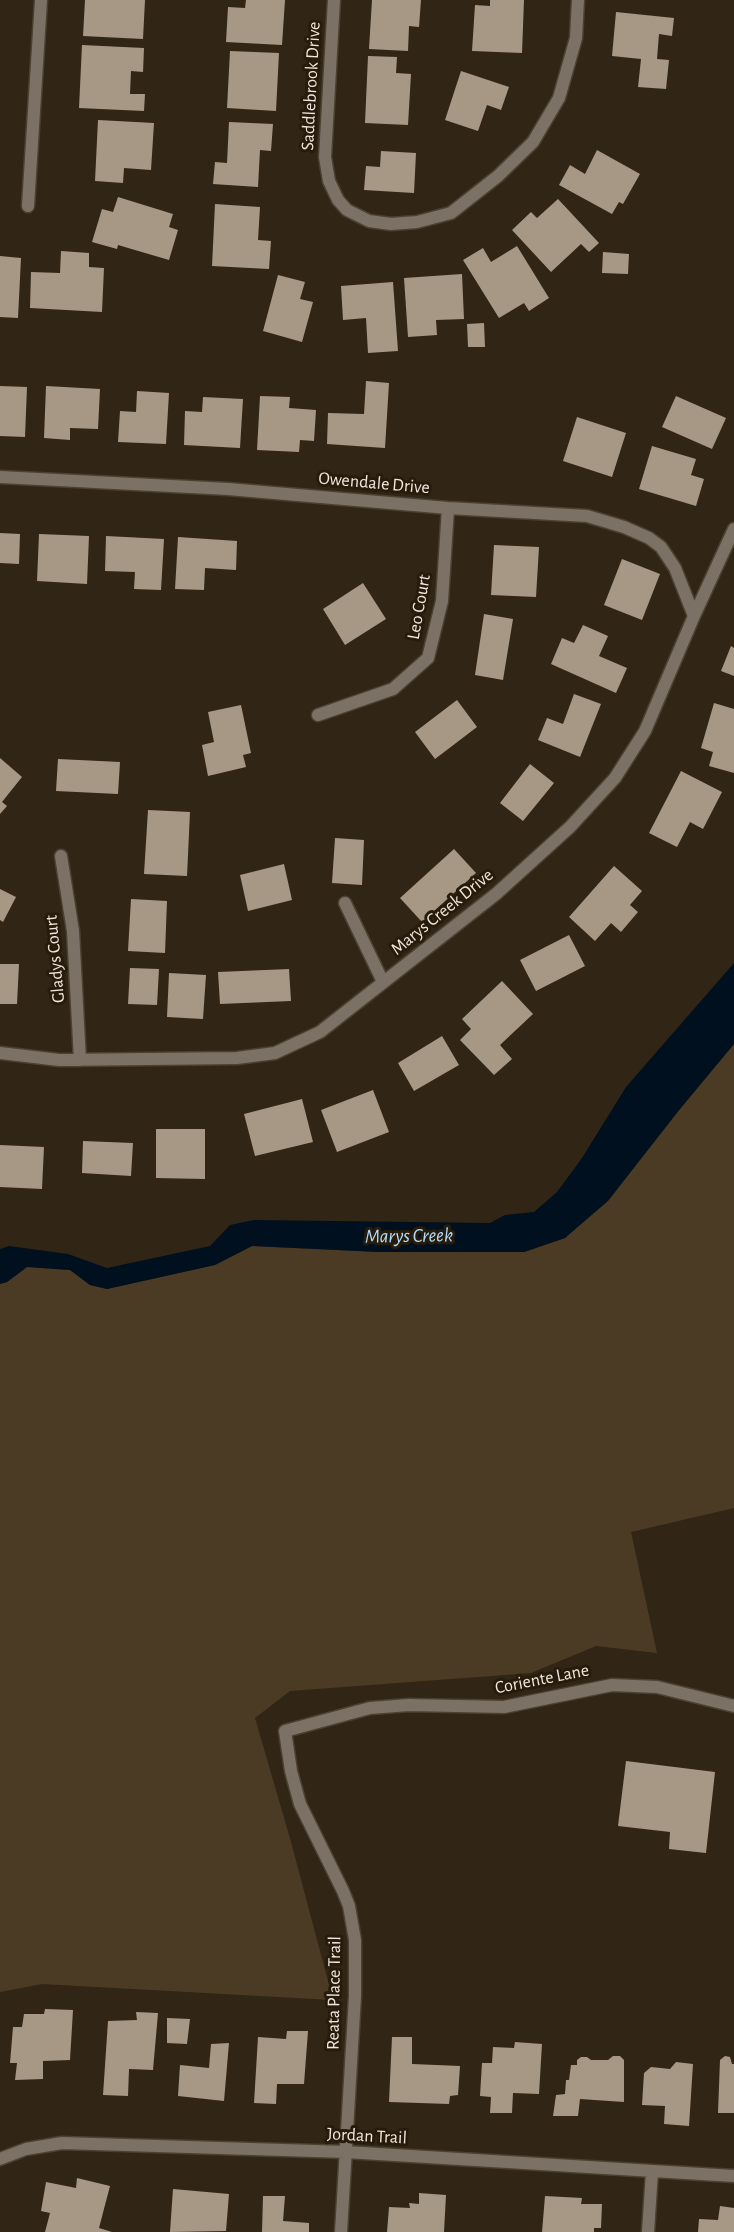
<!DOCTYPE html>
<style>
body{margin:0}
canvas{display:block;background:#312515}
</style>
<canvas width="734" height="2232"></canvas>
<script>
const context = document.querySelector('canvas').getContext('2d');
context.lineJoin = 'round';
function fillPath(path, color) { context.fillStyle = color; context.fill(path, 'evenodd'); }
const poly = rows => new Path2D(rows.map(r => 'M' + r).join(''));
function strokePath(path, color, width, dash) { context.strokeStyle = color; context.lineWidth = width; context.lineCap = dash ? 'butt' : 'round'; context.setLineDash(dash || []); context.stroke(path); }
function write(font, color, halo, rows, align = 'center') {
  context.font = font + ' "Alegreya Sans",sans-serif'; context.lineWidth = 6; context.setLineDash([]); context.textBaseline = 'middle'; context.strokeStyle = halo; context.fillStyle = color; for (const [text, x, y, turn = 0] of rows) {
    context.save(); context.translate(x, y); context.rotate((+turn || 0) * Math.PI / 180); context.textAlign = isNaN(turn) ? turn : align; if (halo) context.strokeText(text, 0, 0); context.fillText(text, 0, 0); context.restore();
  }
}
fillPath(poly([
 [734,1044,734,1508,631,1532,657,1653,596,1646,531,1673,290,1691,255,1718,291,1842,333,2000,42,1984,0,1992,0,1284,7,1282,27,1267,70,1270,90,1285,107,1289,215,1265,252,1246,379,1252,525,1252,565,1238,680,1109]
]), '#4c3b24');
fillPath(poly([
 [734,963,734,1044,680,1109,608,1201,565,1238,524,1252,379,1252,252,1246,215,1265,107,1289,90,1285,70,1270,27,1267,7,1282,0,1284,0,1249,9,1246,68,1254,107,1268,210,1246,230,1225,254,1220,490,1223,505,1215,534,1212,557,1192,582,1158,626,1087]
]), '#00101e');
fillPath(poly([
 [85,0,145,0,143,39,83,36],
 [246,0,285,0,282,45,226,42,228,7,245,8],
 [372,0,421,0,419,27,409,26,408,51,369,49],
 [490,0,524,0,522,53,472,51,475,5,490,6],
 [616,12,674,18,672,36,659,34,657,59,669,60,666,89,638,87,641,59,612,56],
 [82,45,144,48,143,72,131,71,130,94,145,94,144,111,79,108],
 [230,51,279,53,276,111,227,108],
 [368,56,397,57,396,73,411,74,408,125,365,123],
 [461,71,509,87,501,110,487,105,478,131,445,120],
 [98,120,154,123,151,170,124,168,123,183,95,181],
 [229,122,273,124,271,151,260,150,258,187,213,184,215,162,227,163],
 [597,150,640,174,623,204,619,202,612,214,559,185,570,165,585,174],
 [381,151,416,153,414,193,364,190,366,166,380,167],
 [118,197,173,214,169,227,178,230,169,260,118,245,117,249,92,242,102,209,113,212],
 [558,199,599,243,589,252,581,244,551,272,512,230,531,212,537,218],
 [215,204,260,207,258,240,271,241,269,269,212,266],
 [517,246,549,298,529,311,524,303,499,318,463,260,483,248,491,262],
 [61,251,89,253,89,267,104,268,102,312,30,308,31,272,60,273],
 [603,252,629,254,628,274,602,273],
 [0,256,21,258,18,318,0,317],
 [462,274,464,319,436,320,437,335,408,337,404,278],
 [278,275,305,282,300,299,313,302,302,342,263,331],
 [393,282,398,351,368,353,366,318,343,320,341,286],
 [484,323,485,347,468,347,467,324],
 [366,381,389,383,385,448,327,444,328,413,364,414],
 [0,386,27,387,25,437,0,436],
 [46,386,100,389,98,429,70,428,70,440,44,438],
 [137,391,169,393,166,444,118,442,120,411,136,412],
 [260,396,290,397,289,408,316,410,314,441,300,440,299,452,257,450],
 [676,396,726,418,712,449,662,427],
 [203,397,243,399,240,448,184,445,185,411,202,412],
 [577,417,626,433,612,477,563,461],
 [652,446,696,459,691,475,704,479,696,506,639,489],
 [0,533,20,534,19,564,0,563],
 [39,534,89,536,87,584,37,581],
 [106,536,164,539,161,590,134,589,135,572,105,571],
 [178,537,237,541,236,570,205,568,204,590,175,589],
 [494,545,539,547,536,597,491,595],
 [622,559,660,574,642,620,604,605],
 [363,583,386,619,345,645,323,609],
 [484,614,513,619,503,680,475,675],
 [583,625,608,636,599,656,627,668,616,693,551,664,562,638,574,643],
 [731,646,734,648,734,676,721,671],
 [574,694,601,704,580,757,538,740,547,718,563,724],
 [457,700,477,727,435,759,415,732],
 [714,703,734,709,734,773,709,766,713,752,701,748],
 [241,705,251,753,243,755,246,767,208,776,202,745,214,742,208,712],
 [0,758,22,777,2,802,7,806,0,814],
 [58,759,120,762,118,794,56,791],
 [530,764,554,783,523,821,500,803],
 [681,771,722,792,703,829,690,822,677,847,649,833],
 [148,810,190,812,187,876,144,874],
 [335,838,364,840,362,885,332,883],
 [454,849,476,873,422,922,400,898],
 [284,864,292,900,248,911,240,875],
 [614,866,642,891,630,905,638,912,621,932,611,923,595,941,569,917],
 [0,889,16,897,3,922,0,920],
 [131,899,167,901,165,953,128,951],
 [569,935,585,966,536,991,520,960],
 [0,964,19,964,17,1004,0,1004],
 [130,968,159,969,157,1005,128,1004],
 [289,969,291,1001,220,1004,218,972],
 [169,973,206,975,203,1019,167,1017],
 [502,981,533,1014,500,1045,512,1059,494,1075,460,1040,471,1029,462,1019],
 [442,1036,459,1065,414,1091,398,1063],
 [373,1090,389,1132,337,1152,321,1110],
 [302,1099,313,1142,255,1156,244,1114],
 [156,1129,205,1129,205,1179,156,1178],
 [83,1141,133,1143,131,1176,82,1173],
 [0,1145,44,1147,42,1189,0,1187],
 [626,1761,715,1772,706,1853,669,1849,670,1832,618,1826],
 [45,2009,73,2010,70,2060,43,2061,43,2079,15,2080,17,2063,10,2063,13,2027,22,2027,24,2014,44,2014],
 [136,2012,158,2013,153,2070,129,2069,128,2096,103,2095,108,2021,137,2020],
 [167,2018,190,2019,187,2044,167,2043],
 [287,2031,308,2031,304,2084,277,2084,276,2104,254,2103,258,2037,286,2039],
 [392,2037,412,2037,412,2064,460,2066,458,2095,450,2096,449,2104,389,2102],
 [515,2042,542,2044,539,2094,513,2093,512,2113,490,2113,491,2097,480,2096,482,2063,492,2063,493,2047,514,2048],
 [229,2043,224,2101,178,2096,180,2065,209,2068,211,2044],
 [613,2056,620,2056,624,2060,624,2102,580,2099,578,2116,553,2116,556,2095,565,2094,566,2080,569,2080,571,2065,577,2065,577,2060,581,2057,587,2057,591,2060,608,2060],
 [725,2056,730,2057,732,2064,734,2064,734,2113,718,2113,720,2060],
 [676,2062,693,2064,689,2126,664,2124,665,2106,642,2105,644,2073,651,2067,670,2069],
 [77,2178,110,2186,99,2228,112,2232,45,2232,50,2213,41,2211,46,2182,76,2188],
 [173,2189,229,2194,226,2231,170,2232],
 [419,2193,446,2195,444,2232,387,2232,389,2207,410,2208,409,2203,419,2204],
 [263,2196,285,2196,283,2221,309,2223,309,2232,262,2232],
 [545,2196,582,2198,581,2204,602,2204,601,2228,594,2228,594,2232,542,2232],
 [720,2206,734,2208,734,2232,698,2232,699,2219,718,2220]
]), '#a79885');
const minor = poly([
 [334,0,325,157,329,181,338,200,347,210,369,221,391,224,417,222,451,213,498,176,533,142,559,98,576,38,578,0],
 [28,206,41,0],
 [0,477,228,489,448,508,587,516,624,527,649,538,661,547,675,568,694,616],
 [318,715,393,689,428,658,442,601,448,508],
 [61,856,73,931,80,1060],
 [345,903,383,982],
 [0,1053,59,1060,237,1058,275,1053,320,1032,496,894,570,827,615,778,645,731,694,616,734,529],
 [0,2159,26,2149,62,2143,346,2152,734,2176],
 [341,2232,355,1996,355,1940,349,1906,343,1891,300,1804,291,1771,285,1731,370,1708,409,1705,504,1707,612,1685,657,1687,734,1706],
 [648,2232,652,2172]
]);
strokePath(minor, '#4c4031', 15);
strokePath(minor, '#7b7164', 12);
write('18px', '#efe7dd', '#271c0b', [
 ["Saddlebrook Drive",311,86,-87],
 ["Owendale Drive",374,483,5],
 ["Leo Court",419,607,-80],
 ["Marys Creek Drive",442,912,-39],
 ["Gladys Court",55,959,-95],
 ["Coriente Lane",542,1679,-11],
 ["Reata Place Trail",334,1993,-89],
 ["Jordan Trail",367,2136,3]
]);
write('italic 20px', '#b0dbfd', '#271c0b', [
 ["Marys Creek",409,1236,-1]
]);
</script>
